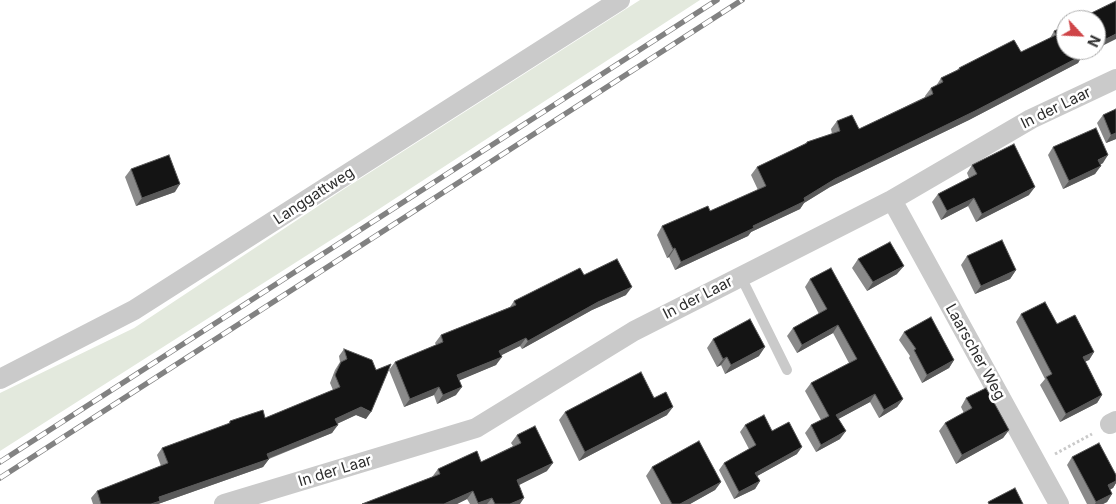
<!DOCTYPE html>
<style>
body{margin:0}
#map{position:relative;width:1116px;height:504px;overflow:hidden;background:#fff;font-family:Inter,sans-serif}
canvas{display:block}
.north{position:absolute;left:1056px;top:10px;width:50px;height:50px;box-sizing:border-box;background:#fff;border:1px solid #ababab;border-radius:50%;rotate:115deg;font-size:14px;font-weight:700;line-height:20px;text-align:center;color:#2d2d2d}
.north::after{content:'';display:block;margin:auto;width:18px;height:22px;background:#cf4548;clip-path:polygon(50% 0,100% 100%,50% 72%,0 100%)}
</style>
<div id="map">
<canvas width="1116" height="504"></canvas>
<div class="north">N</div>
</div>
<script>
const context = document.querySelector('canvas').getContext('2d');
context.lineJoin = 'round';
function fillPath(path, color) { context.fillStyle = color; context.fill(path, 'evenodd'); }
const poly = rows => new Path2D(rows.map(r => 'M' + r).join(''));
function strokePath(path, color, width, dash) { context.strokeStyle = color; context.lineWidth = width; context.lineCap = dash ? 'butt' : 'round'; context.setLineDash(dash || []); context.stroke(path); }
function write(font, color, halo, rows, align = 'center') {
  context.font = font + ' Inter,sans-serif'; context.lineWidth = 5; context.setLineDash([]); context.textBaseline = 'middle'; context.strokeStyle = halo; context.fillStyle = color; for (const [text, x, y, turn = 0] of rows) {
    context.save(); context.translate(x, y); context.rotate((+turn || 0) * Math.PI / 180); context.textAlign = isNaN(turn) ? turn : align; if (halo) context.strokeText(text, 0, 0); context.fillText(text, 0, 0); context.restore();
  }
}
fillPath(poly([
 [640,0,700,0,356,224,0,451,0,393,134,328,344,189]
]), '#e3e9dd');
strokePath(poly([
 [1055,454,1092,434]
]), '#cacaca', 3, [2.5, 2.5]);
strokePath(poly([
 [741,277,787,370]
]), '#cacaca', 10);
strokePath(poly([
 [892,200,1059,504],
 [0,379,134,310,620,0],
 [1110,424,1116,421],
 [224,504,476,428,634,331,892,200,1031,119,1116,79]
]), '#cacaca', 20);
const rail = poly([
 [0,462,717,0],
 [0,478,742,0]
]);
strokePath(rail, '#828282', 5.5);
strokePath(rail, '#fff', 4, [11]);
fillPath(poly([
 [1054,31,1066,50,1094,50,1082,56,1078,63,969,120,830,187,804,203,800,209,751,232,748,236,675,270,669,257,667,258,657,235,662,226,710,211,758,190,751,175,757,167,805,144,807,142,832,134,831,129,837,121,859,129,925,97,925,96,931,88,936,86,941,78,957,70,959,68,1021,52,1050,38],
 [1116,109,1116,139,1106,143,1097,123,1103,115],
 [1053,147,1103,163,1100,165,1095,174,1063,189,1048,155],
 [972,165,1029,195,976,222,968,206,941,220,932,202,938,194,969,178,967,173],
 [131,169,175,192,136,206,125,177],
 [967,256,1016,270,1010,279,975,294,961,265],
 [858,259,897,274,867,291,852,268],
 [584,275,626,295,592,310,522,349,520,346,501,355,496,365,459,380,456,395,437,404,434,395,404,407,389,370,395,362,436,345,435,343,441,335,510,307,514,301],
 [810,279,903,399,897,407,879,418,870,402,838,419,840,439,816,452,805,433,811,425,821,420,805,391,811,383,849,363,833,333,797,353,787,336,793,328,819,314,805,287],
 [1021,314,1094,352,1089,360,1085,361,1102,395,1097,403,1060,422,1040,385,1045,379,1016,322],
 [904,332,954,360,949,368,922,383,909,358,910,356,899,340],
 [713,339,759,356,725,374,721,365,717,367,707,348],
 [344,349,366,419,356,415,337,424,332,433,269,459,263,467,158,504,93,504,91,498,97,491,161,466,157,455,162,448,228,424,230,421,265,418,333,390,330,383,335,370,340,362,339,356],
 [966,398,1009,430,1003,438,956,464,939,431,945,423,964,413,961,407],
 [565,412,667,415,579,461,559,420],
 [745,425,772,431,797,454,757,476,760,481,755,489,734,499,719,470,724,463,749,449,740,432],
 [517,435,547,471,519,485,520,504,470,504,467,499,457,504,362,504,432,477,438,469,481,462,513,446,511,443],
 [1072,457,1116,475,1116,483,1113,488,1110,489,1112,494,1107,502,1103,504,1087,504,1067,465],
 [652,467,721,482,715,490,690,504,661,504,646,476]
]), '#8a8a8a');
fillPath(poly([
 [1116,34,1116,39,1096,49,1096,44],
 [1084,50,1094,50,1082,56,1078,63,969,120,830,187,804,203,800,209,751,232,748,236,675,270,681,262,753,226,835,179],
 [1116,133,1116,139,1106,143,1111,135],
 [1108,155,1103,163,1093,168,1098,160],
 [1101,166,1095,174,1063,189,1069,181],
 [180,184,175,192,136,206,142,198],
 [1035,187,1029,195,976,222,982,214],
 [974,198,968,206,941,220,947,211],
 [675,248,669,257,667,258,673,249],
 [904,266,897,274,867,291,873,282],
 [1016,270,1010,279,975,294,981,286],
 [632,287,626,295,592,310,522,349,528,341,598,302],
 [838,325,833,333,797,353,802,345],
 [526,338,520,346,494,359,499,351],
 [765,347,759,356,725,374,731,365],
 [1094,352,1089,360,1078,365,1083,357],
 [502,357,496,365,451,384,457,375],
 [727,357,721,365,717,367,723,359],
 [954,360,949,368,922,383,927,375],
 [439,387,434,395,404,407,410,399],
 [462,387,456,395,437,404,443,395],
 [875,394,870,402,831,423,836,415],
 [1102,395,1097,403,1060,422,1066,414],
 [903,399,897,407,879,418,884,410],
 [361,407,371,412,366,419,356,415,330,427,335,419],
 [673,407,667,415,579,461,585,452],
 [338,425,332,433,262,461,267,454],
 [1009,430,1003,438,956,464,962,455],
 [846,431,840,439,816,452,821,445],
 [802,447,797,454,750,480,755,473],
 [269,459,263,467,158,504,151,504,159,497],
 [553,463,547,471,511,489,517,480],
 [760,481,755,489,734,499,739,492],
 [1116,481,1116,483,1113,488,1102,494,1108,485],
 [721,482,715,490,690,504,680,504],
 [473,491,467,499,457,504,444,504],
 [1112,494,1107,502,1103,504,1095,504,1096,502],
 [492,498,487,504,478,504,478,503],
 [524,498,520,504,510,504]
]), '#5a5a5a');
const building = poly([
 [1116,1,1116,34,1096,44,1096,20,1077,20,1116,1],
 [1066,26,1066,50,1084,50,1082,51,1083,55,975,111,835,179,804,198,805,201,753,226,754,228,681,262,675,248,673,249,662,226,708,206,710,211,766,186,757,167,807,143,807,142,840,131,837,121,852,115,859,129,933,94,931,88,943,82,941,78,960,69,959,68,1014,40,1021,52,1056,35,1054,31,1066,26],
 [1116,109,1116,133,1111,135,1103,115,1116,109],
 [1096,128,1108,155,1098,160,1101,166,1069,181,1053,147,1096,128],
 [1014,144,1035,187,982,214,974,198,947,211,938,194,977,174,972,165,1014,144],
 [169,155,180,184,142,198,131,169,169,155],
 [1002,240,1016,270,981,286,967,256,1002,240],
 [890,242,904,266,873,282,858,259,890,242],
 [617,259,632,287,598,302,528,341,526,338,499,351,502,357,457,375,462,387,443,395,439,387,410,399,395,362,443,342,441,335,516,305,514,301,580,268,584,275,617,259],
 [831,268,903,399,884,410,875,394,836,415,846,431,821,445,811,425,829,416,811,383,857,359,838,325,802,345,793,328,827,309,810,279,831,268],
 [1045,302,1057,324,1075,315,1094,352,1083,357,1102,395,1066,414,1046,377,1052,374,1021,314,1045,302],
 [931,317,954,360,927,375,914,350,916,349,904,332,931,317],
 [750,319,765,347,731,365,727,357,723,359,713,339,750,319],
 [344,349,372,360,376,370,391,364,371,412,361,407,335,419,338,425,267,454,269,459,159,497,160,501,151,504,101,504,97,491,168,463,162,448,230,423,230,421,263,410,265,418,340,387,335,375,341,362,347,359,344,349],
 [641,372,654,398,666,392,673,407,585,452,565,412,641,372],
 [986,388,1009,430,962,455,945,423,972,408,966,398,986,388],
 [764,415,772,431,789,422,802,447,755,473,760,481,739,492,724,463,756,445,745,425,764,415],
 [535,426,553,463,517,480,524,498,510,504,495,504,492,498,478,503,473,491,444,504,362,504,440,474,438,469,477,451,481,462,521,443,517,435,535,426],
 [699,441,721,482,680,504,672,504,652,467,699,441],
 [1099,443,1116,475,1116,481,1108,485,1112,494,1096,502,1072,457,1099,443],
 [1015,488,1023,504,989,504,988,502,1015,488]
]);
fillPath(building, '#141414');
strokePath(building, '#5a5a5a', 1);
write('15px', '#2d2d2d', '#fff', [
 ["In der Laar",1056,108,-26],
 ["Langgattweg",314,196,-33],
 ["In der Laar",698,298,-27],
 ["Laarscher Weg",975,352,61],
 ["In der Laar",335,471,-17]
]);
</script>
